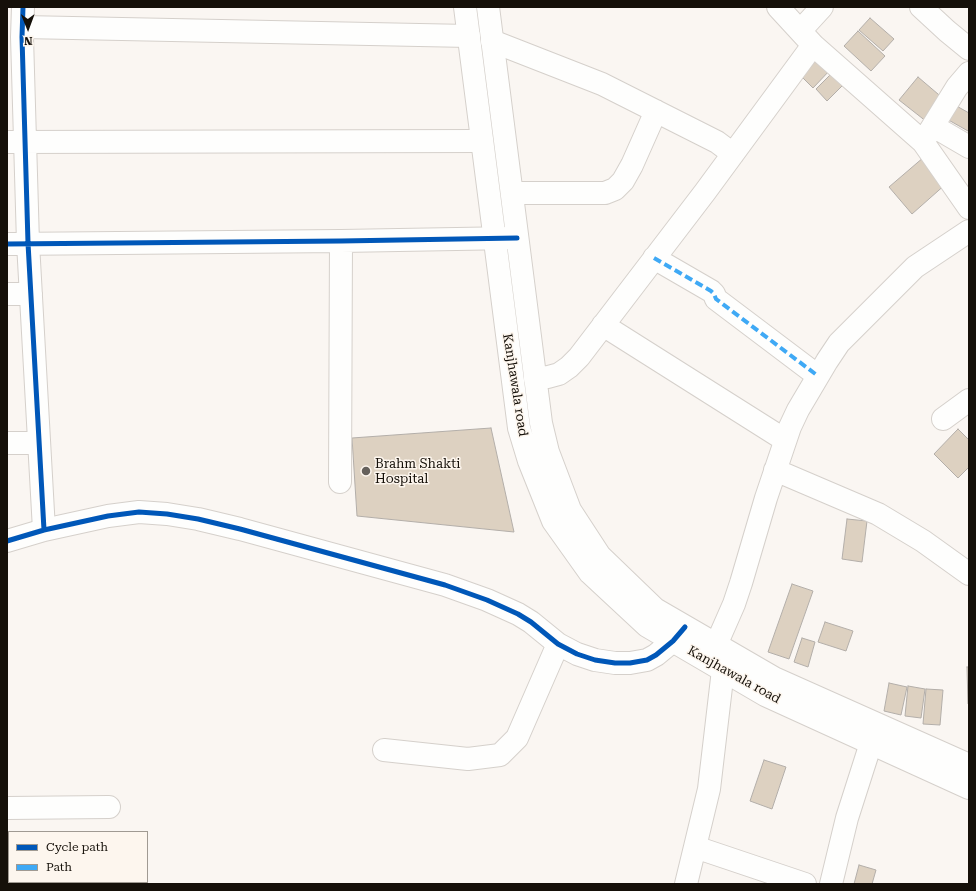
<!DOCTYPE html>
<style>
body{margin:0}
#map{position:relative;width:976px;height:891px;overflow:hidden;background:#faf6f2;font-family:"Roboto Serif",serif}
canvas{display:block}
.frame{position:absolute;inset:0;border:8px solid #151009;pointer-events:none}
.legend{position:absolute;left:8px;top:831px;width:140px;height:52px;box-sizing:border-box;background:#fdf6ee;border:1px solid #a09a92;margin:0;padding:5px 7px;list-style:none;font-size:12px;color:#151009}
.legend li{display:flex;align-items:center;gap:8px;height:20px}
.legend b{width:20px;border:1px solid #a09a92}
.north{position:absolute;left:8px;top:8px;width:40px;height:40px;-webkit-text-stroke:3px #fdf6ee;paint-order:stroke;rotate:179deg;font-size:11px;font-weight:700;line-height:16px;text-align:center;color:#151009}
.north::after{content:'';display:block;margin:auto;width:14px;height:18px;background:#151009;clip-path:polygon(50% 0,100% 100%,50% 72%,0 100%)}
</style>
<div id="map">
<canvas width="976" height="891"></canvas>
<div class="frame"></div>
<ul class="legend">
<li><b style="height:5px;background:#0057b8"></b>Cycle path</li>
<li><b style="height:5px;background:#3fa9f5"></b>Path</li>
</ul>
<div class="north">N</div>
</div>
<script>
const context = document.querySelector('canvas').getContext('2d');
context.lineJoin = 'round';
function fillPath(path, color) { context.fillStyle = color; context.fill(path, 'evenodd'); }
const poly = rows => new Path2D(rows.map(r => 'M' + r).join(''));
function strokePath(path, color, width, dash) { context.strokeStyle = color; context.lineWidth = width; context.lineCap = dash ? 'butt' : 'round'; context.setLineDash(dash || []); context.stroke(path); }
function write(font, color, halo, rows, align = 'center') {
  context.font = font + ' "Roboto Serif",serif'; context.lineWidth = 3; context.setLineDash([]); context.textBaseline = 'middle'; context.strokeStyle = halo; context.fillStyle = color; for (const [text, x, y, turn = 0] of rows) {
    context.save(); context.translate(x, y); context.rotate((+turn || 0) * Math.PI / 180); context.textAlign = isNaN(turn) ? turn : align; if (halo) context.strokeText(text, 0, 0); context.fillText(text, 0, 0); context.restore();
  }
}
const building = poly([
 [870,18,894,39,883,51,859,30,870,18],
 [858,31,885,56,871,71,844,46,858,31],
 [819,56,831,69,813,88,800,75,819,56],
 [837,68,849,79,827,101,816,89,837,68],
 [918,77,945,100,927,122,899,100,918,77],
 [953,104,969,113,969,129,968,131,945,118,953,104],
 [924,157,947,183,912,214,889,187,924,157],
 [491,428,514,532,357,516,352,438,491,428],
 [958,429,969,440,969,467,958,478,934,454,958,429],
 [847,519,867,521,862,562,842,559,847,519],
 [792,584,813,591,789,659,768,652,792,584],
 [825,622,853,631,846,651,818,642,825,622],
 [802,638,815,642,808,667,794,662,802,638],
 [967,667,969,667,969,704,968,704,967,667],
 [889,683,907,687,901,715,884,711,889,683],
 [908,686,925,689,921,718,905,716,908,686],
 [926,689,943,690,940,725,923,724,926,689],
 [764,760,786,767,772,809,750,801,764,760],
 [859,865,876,870,872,884,854,884,859,865]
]);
fillPath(building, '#ddd1c1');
strokePath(building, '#b3aea9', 1);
const minor = poly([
 [23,7,22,37,28,243,44,530],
 [778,7,813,45,923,142,969,208],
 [921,7,947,31,969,49],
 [23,27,469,36],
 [800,31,822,7],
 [492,41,602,84,717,142,733,154],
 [933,126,969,147],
 [7,142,482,141],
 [923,142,957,87,969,73],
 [512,193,605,193,615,189,623,181,632,165,656,111],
 [7,244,341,241,514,238],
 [654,258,711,291,714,294,716,299,818,376],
 [7,294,31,294],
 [603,325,785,440],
 [535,378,548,377,559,374,569,367,579,357,705,192,813,45],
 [943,419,969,400],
 [7,443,39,443],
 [775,470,878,514,923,541,969,574],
 [340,482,341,241],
 [7,541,44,530,108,516,139,512,167,514,198,519,240,529,445,585,487,600,518,614,531,622,558,644,577,654,595,660,615,663,630,663,647,660,656,655,673,641,684,628],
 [716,645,734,604,741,583,766,498,790,427,798,410,827,361,839,343,915,267,969,231],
 [384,750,468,759,500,755,517,738,558,644],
 [7,808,109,807],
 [695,847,805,884],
 [7,871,9,871],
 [686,884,709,789,723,670],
 [831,884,847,818,871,743]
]);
const major = poly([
 [465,7,519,428,529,461,553,521,590,573,647,626,765,695,969,788],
 [488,7,541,423,548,452,570,510,600,556,655,609,774,678,969,765]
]);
strokePath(minor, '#d5d0cb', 24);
strokePath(major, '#d5d0cb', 24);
strokePath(minor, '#fefefd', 22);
strokePath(major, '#fefefd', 22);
strokePath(poly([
 [654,258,711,291,714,294,716,299,818,376]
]), '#3fa9f5', 4, [8, 4]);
strokePath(poly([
 [23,7,22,37,28,243,44,530],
 [7,244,341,241,517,238],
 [7,541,44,530,108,516,139,512,167,514,198,519,240,529,445,585,487,600,518,614,531,622,558,644,577,654,595,660,615,663,630,663,647,660,656,655,673,641,685,627]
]), '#0057b8', 5);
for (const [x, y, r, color] of [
 [366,471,5,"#65605b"]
]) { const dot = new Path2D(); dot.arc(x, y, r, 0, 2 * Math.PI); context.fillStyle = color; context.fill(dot); strokePath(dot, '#fdf6ee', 1.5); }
write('13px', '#151009', '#fdf6ee', [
 ["Kanjhawala road",515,385,81],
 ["Kanjhawala road",734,675,29]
]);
write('13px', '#151009', '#fdf6ee', [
 ["Brahm Shakti",375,464],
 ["Hospital",375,479]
], 'left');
</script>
